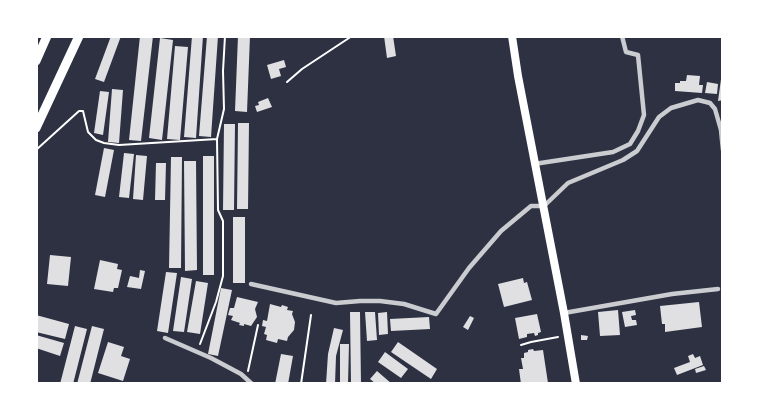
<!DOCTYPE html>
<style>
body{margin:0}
#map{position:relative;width:759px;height:420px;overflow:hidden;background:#2d3142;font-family:Merriweather,serif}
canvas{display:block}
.frame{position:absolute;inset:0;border:38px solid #fff;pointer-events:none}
</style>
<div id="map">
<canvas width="759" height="420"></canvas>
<div class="frame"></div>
</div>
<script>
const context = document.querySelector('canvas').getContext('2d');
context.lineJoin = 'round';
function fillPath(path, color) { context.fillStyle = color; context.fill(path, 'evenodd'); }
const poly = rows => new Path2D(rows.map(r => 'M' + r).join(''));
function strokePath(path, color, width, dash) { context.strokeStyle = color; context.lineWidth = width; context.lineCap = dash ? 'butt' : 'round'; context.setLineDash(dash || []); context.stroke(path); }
fillPath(poly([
 [111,36,121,36,104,82,95,79],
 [140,36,153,36,141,141,129,140],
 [192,36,203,36,196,138,184,137],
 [207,36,218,36,211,137,199,136],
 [238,36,250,36,247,112,235,111],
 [384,36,393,36,396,56,387,58],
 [160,38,173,40,162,140,149,138],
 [175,46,188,47,180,140,167,139],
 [284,60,286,67,279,69,281,76,271,79,267,65],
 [722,72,723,72,723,100,718,101],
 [687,75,700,76,699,85,703,85,702,93,675,91,675,83,680,83,680,81,686,81],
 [707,82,718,84,717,94,705,93],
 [112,89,123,90,119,143,108,142],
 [100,91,109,92,103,135,94,133],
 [268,98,272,107,257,112,255,106,259,105,258,102],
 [238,123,249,123,248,209,237,209],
 [224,124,235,124,234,210,223,210],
 [104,148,114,150,105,197,95,195],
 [124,153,134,154,129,198,119,197],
 [136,155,147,156,143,200,133,199],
 [203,156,214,156,214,275,203,275],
 [171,157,182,157,181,268,169,268],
 [184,161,196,161,197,270,185,271],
 [156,163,166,163,165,200,155,200],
 [233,217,245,217,245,283,233,283],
 [50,255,71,257,68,286,47,284],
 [100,260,118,264,117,269,122,270,118,288,114,288,113,292,94,289],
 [140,270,145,271,141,289,127,287,130,276,139,278],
 [166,272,177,273,168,333,157,331],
 [181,277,192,279,184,332,173,331],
 [523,278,524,283,527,282,532,300,504,307,498,284],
 [196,281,208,283,200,334,187,332],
 [221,288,232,290,218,356,208,354],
 [237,297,258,302,255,309,257,317,251,326,244,324,244,326,239,325,240,323,231,320,233,316,228,315,230,308,234,308],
 [699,302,702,327,665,332,665,324,662,324,660,306],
 [270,304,281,307,282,305,288,307,287,310,293,311,292,314,295,322,294,330,288,337,287,341,278,339,277,343,266,340,267,335,264,334,266,327,262,326,263,320,267,321],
 [618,310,620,335,600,336,598,312],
 [635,310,636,315,631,316,632,320,636,320,637,325,625,327,622,312],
 [350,312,360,312,361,384,351,384],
 [365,312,375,312,377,340,367,341],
 [387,312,388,334,379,335,378,313],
 [537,314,541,332,538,333,538,335,535,336,534,333,527,334,527,337,519,339,515,318],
 [36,315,69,324,65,339,36,332],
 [470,316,474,318,468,330,463,327],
 [429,317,430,329,391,331,390,319],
 [75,326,87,329,73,384,60,384],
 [92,326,104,329,90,384,77,384],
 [334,328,343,330,336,356,335,384,326,384,328,354],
 [36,335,64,343,60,356,36,348],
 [581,335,588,336,587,340,581,340],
 [108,342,124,347,121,356,130,359,123,381,98,373],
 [398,342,437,369,431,379,391,352],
 [340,344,349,344,348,384,340,384],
 [533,349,534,351,543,350,548,383,521,384,519,369,523,369,521,358,524,358,524,353,528,352,528,350],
 [385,352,408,369,401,378,378,362],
 [281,354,293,356,288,384,275,384],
 [693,354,695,358,700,356,703,365,677,375,674,368,690,362,688,356],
 [704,366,706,370,696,373,695,369],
 [377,371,392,384,376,384,370,379]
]), '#e0e0e3');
strokePath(poly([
 [287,82,302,69,352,36],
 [36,150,79,111,83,111,88,132,96,140,104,143,119,145,217,139,224,109,223,71,225,36],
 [200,344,216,302,223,276,223,221,218,210,217,139],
 [521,345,531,342,558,337],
 [248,371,258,325],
 [301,384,311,315]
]), '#fff', 2);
strokePath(poly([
 [534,164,613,152,630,144,638,131,644,115,638,55,626,52,622,36],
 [251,284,336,303,360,301,380,301,404,304,436,314,469,268,501,231,531,206,544,206,568,183,623,160,637,151,659,117,671,108,698,100,710,103,715,109,721,130,723,150],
 [564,313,672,294,718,289],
 [165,338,211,358,241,374,252,384]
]), '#caccd0', 4.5);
strokePath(poly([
 [512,36,518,76,564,313,576,384]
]), '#fff', 8);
strokePath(poly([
 [36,61,47,36],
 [36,128,79,36]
]), '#fff', 9);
</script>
